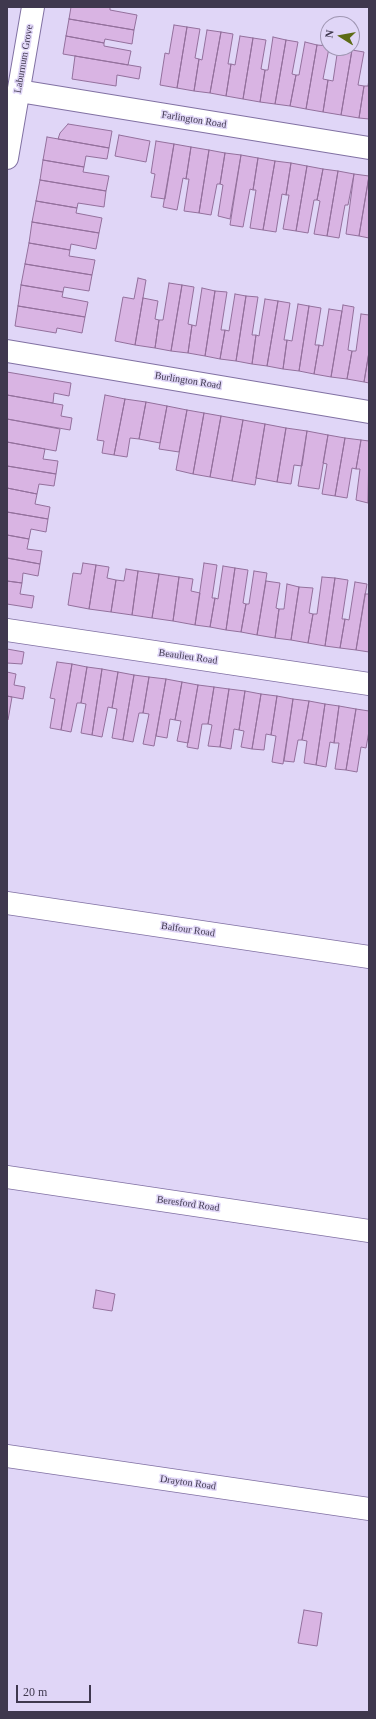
<!DOCTYPE html>
<style>
body{margin:0}
#map{position:relative;width:376px;height:1719px;overflow:hidden;background:#e0d6f7;font-family:"Times New Roman",serif}
canvas{display:block}
.frame{position:absolute;inset:0;border:8px solid #3f384e;pointer-events:none}
.north{position:absolute;left:320px;top:16px;width:40px;height:40px;box-sizing:border-box;background:#e0d6f7;border:1px solid #a097b3;border-radius:50%;rotate:281deg;font-size:11px;font-weight:700;line-height:16px;text-align:center;color:#3f384e}
.north::after{content:'';display:block;margin:auto;width:14px;height:18px;background:#5d6b15;clip-path:polygon(50% 0,100% 100%,50% 72%,0 100%)}
.scale{position:absolute;left:16px;top:1685px;width:75px;height:18px;box-sizing:border-box;border:2px solid #3f384e;border-top:0;padding-left:5px;font-size:12px;line-height:14px;white-space:nowrap;color:#3f384e;-webkit-text-stroke:3px #e0d6f7;paint-order:stroke}
</style>
<div id="map">
<canvas width="376" height="1719"></canvas>
<div class="frame"></div>
<div class="north">N</div>
<div class="scale">20 m</div>
</div>
<script>
const context = document.querySelector('canvas').getContext('2d');
context.lineJoin = 'round';
function fillPath(path, color) { context.fillStyle = color; context.fill(path, 'evenodd'); }
const poly = rows => new Path2D(rows.map(r => 'M' + r).join(''));
function strokePath(path, color, width, dash) { context.strokeStyle = color; context.lineWidth = width; context.lineCap = dash ? 'butt' : 'round'; context.setLineDash(dash || []); context.stroke(path); }
function write(font, color, halo, rows, align = 'center') {
  context.font = font + ' "Times New Roman",serif'; context.lineWidth = 3; context.setLineDash([]); context.textBaseline = 'middle'; context.strokeStyle = halo; context.fillStyle = color; for (const [text, x, y, turn = 0] of rows) {
    context.save(); context.translate(x, y); context.rotate((+turn || 0) * Math.PI / 180); context.textAlign = isNaN(turn) ? turn : align; if (halo) context.strokeText(text, 0, 0); context.fillText(text, 0, 0); context.restore();
  }
}
const building = poly([
 [71,7,110,7,110,10,137,15,134,30,69,19,71,7],
 [69,19,134,30,132,44,105,39,104,43,66,36,69,19],
 [174,25,187,27,177,88,160,85,165,53,169,54,174,25],
 [187,27,200,29,195,58,199,59,194,91,177,88,187,27],
 [207,30,221,32,210,93,194,91,199,59,202,60,207,30],
 [221,32,233,34,228,64,231,64,226,96,210,93,221,32],
 [66,36,104,43,104,46,131,51,128,65,63,54,66,36],
 [240,36,253,38,243,99,226,96,231,64,235,65,240,36],
 [273,37,286,40,275,104,260,102,265,70,268,70,273,37],
 [253,38,266,40,261,69,265,70,260,102,243,99,253,38],
 [286,40,298,42,292,74,296,75,290,106,275,104,286,40],
 [305,42,317,45,306,109,290,106,296,75,299,75,305,42],
 [317,45,328,46,329,48,323,79,328,80,323,112,306,109,317,45],
 [338,48,352,50,341,115,323,112,328,80,333,81,338,48],
 [352,50,364,52,358,85,364,86,359,118,341,115,352,50],
 [75,56,141,67,139,79,117,75,116,86,72,79,75,56],
 [369,79,369,119,359,118,364,86,368,86,369,79],
 [68,124,112,131,109,148,58,139,60,133,68,124],
 [119,135,150,141,146,162,115,156,119,135],
 [47,137,109,148,107,159,86,156,84,167,43,160,47,137],
 [156,141,174,144,165,199,151,197,155,174,151,173,156,141],
 [174,144,191,147,186,179,183,178,177,210,163,207,174,144],
 [191,147,209,150,199,213,184,211,189,179,186,179,191,147],
 [209,150,225,153,220,184,217,184,211,215,199,213,209,150],
 [225,153,241,155,230,219,218,216,223,185,220,184,225,153],
 [241,155,258,158,253,190,250,189,243,227,230,225,241,155],
 [258,158,275,161,263,230,250,228,256,190,253,190,258,158],
 [43,160,84,167,83,172,109,176,106,191,40,180,43,160],
 [275,161,291,163,286,195,282,194,276,232,263,230,275,161],
 [291,163,307,166,296,231,283,229,289,195,286,195,291,163],
 [307,166,323,169,317,200,314,200,308,233,296,231,307,166],
 [323,169,338,171,327,236,314,234,320,201,317,200,323,169],
 [338,171,354,174,348,205,345,205,339,238,327,236,338,171],
 [354,174,369,176,359,236,346,234,354,174],
 [369,176,369,238,359,236,369,176],
 [40,180,106,191,104,207,78,203,77,208,36,201,40,180],
 [36,201,77,208,76,213,102,218,99,233,32,222,36,201],
 [32,222,99,233,96,249,71,244,70,250,29,243,32,222],
 [29,243,70,250,69,256,95,260,92,275,25,264,29,243],
 [25,264,92,275,89,291,64,287,63,292,21,285,25,264],
 [138,278,146,280,135,345,115,341,123,297,134,299,138,278],
 [169,283,182,285,171,351,155,348,159,320,163,320,169,283],
 [21,285,63,292,62,297,88,302,85,317,18,306,21,285],
 [182,285,194,287,188,324,192,325,188,353,171,351,182,285],
 [202,288,215,291,205,356,188,353,192,325,196,326,202,288],
 [215,291,227,292,221,330,225,330,220,359,205,356,215,291],
 [235,294,246,296,236,361,220,359,225,330,229,331,235,294],
 [246,296,258,297,252,335,256,335,252,364,236,361,246,296],
 [143,298,158,301,155,319,159,320,155,348,135,345,143,298],
 [265,299,278,301,267,366,252,364,256,335,259,336,265,299],
 [278,301,290,303,284,340,287,340,283,369,267,366,278,301],
 [298,304,309,306,299,371,283,369,287,340,292,341,298,304],
 [343,305,354,307,348,350,352,351,347,379,331,377,343,305],
 [18,306,85,317,82,333,57,328,56,333,15,326,18,306],
 [309,306,321,308,315,345,319,345,314,374,299,371,309,306],
 [329,309,342,311,331,377,314,374,319,345,323,346,329,309],
 [361,314,369,315,369,352,364,382,347,379,352,351,356,351,361,314],
 [369,352,369,383,364,382,369,352],
 [7,372,71,383,69,396,54,393,53,403,7,395,7,372],
 [7,395,63,405,61,416,72,418,70,430,7,419,7,395],
 [105,395,125,399,114,455,102,453,104,441,97,440,105,395],
 [125,399,146,402,139,439,130,438,127,457,114,455,125,399],
 [146,402,167,406,160,443,139,439,146,402],
 [167,406,187,410,179,452,159,449,167,406],
 [187,410,204,413,193,474,176,470,187,410],
 [204,413,221,416,210,477,193,474,204,413],
 [221,416,243,420,232,481,210,477,221,416],
 [7,419,60,429,56,451,7,442,7,419],
 [243,420,265,424,255,485,232,481,243,420],
 [265,424,286,428,277,482,256,478,265,424],
 [286,428,307,431,302,466,294,465,291,484,277,482,286,428],
 [307,431,328,435,319,489,298,486,307,431],
 [328,435,345,438,335,496,322,494,327,464,323,463,328,435],
 [345,438,361,440,356,469,352,468,347,498,335,496,345,438],
 [361,440,369,441,368,503,356,500,360,469,356,469,361,440],
 [7,442,45,449,43,459,58,461,56,474,7,466,7,442],
 [7,466,56,474,54,486,39,484,37,494,7,488,7,466],
 [7,488,37,494,35,504,50,507,48,519,7,512,7,488],
 [7,512,48,519,46,532,31,529,29,539,7,535,7,512],
 [7,535,29,539,27,549,42,551,40,564,7,558,7,535],
 [7,558,40,564,38,576,23,573,22,583,7,581,7,558],
 [83,563,96,565,89,609,68,605,73,573,81,574,83,563],
 [204,563,217,565,212,598,215,598,210,627,195,625,204,563],
 [96,565,109,567,107,578,116,580,111,612,89,609,96,565],
 [223,566,235,568,226,630,210,627,215,598,218,599,223,566],
 [235,568,248,570,243,603,246,604,241,632,226,630,235,568],
 [126,569,138,571,132,615,111,612,116,580,124,581,126,569],
 [138,571,159,574,152,618,132,615,138,571],
 [254,571,267,573,257,635,241,632,246,604,249,604,254,571],
 [159,574,179,577,173,621,152,618,159,574],
 [179,577,193,579,191,591,200,593,195,625,173,621,179,577],
 [322,577,335,578,325,646,308,643,313,614,317,614,322,577],
 [335,578,348,580,342,619,345,619,340,648,325,646,335,578],
 [7,581,22,583,20,594,34,596,32,608,7,604,7,581],
 [266,581,280,583,276,608,279,609,275,638,257,635,266,581],
 [355,582,367,584,356,650,340,648,345,619,349,620,355,582],
 [287,584,299,587,291,640,275,638,279,609,284,609,287,584],
 [299,587,313,588,309,613,313,614,308,643,291,640,299,587],
 [365,594,369,594,369,652,356,650,365,594],
 [7,649,24,652,22,664,7,663,7,649],
 [57,662,72,664,61,730,50,728,55,699,50,698,57,662],
 [72,664,87,667,81,703,77,703,71,732,61,730,72,664],
 [87,667,102,669,92,735,81,733,86,704,81,703,87,667],
 [102,669,118,672,112,708,108,707,102,737,92,735,102,669],
 [7,672,16,674,14,685,25,687,23,699,7,696,7,672],
 [118,672,134,675,123,740,112,738,117,709,112,708,118,672],
 [134,675,149,677,143,713,139,713,133,742,123,740,134,675],
 [149,677,166,679,154,746,143,744,149,714,143,713,149,677],
 [166,679,182,682,175,720,170,719,167,738,156,736,166,679],
 [182,682,198,685,188,743,177,741,181,721,175,720,182,682],
 [198,685,214,687,208,724,202,724,198,749,187,747,198,685],
 [214,687,229,689,220,747,208,746,212,725,208,724,214,687],
 [229,689,245,691,239,730,234,729,231,749,220,747,229,689],
 [245,691,261,694,252,749,241,747,244,731,239,730,245,691],
 [261,694,277,696,271,735,266,734,264,750,252,749,261,694],
 [7,696,12,697,8,720,7,719,7,696],
 [277,696,293,699,283,764,272,762,276,736,271,735,277,696],
 [293,699,309,701,302,740,298,740,294,762,284,761,293,699],
 [309,701,325,704,316,765,304,763,307,741,302,740,309,701],
 [325,704,339,706,334,743,330,742,326,767,316,765,325,704],
 [339,706,356,709,346,770,335,769,339,743,334,743,339,706],
 [356,709,369,711,369,731,366,748,361,747,357,772,346,770,356,709],
 [96,1290,115,1294,112,1311,93,1308,96,1290],
 [304,1610,322,1613,317,1646,298,1643,304,1610]
]);
fillPath(building, '#d9b4e3');
strokePath(building, '#93709c', 1);
const minor = poly([
 [19,91,369,148],
 [7,158,33,7],
 [7,351,369,412],
 [7,630,369,684],
 [7,903,369,957],
 [7,1177,369,1231],
 [7,1456,369,1509]
]);
strokePath(minor, '#8171a3', 24);
strokePath(minor, '#fff', 22);
write('10px', '#3f384e', '#e0d6f7', [
 ["Laburnum Grove",24,59,-80],
 ["Farlington Road",194,120,9],
 ["Burlington Road",188,381,9],
 ["Beaulieu Road",188,657,8],
 ["Balfour Road",188,930,8],
 ["Beresford Road",188,1204,8],
 ["Drayton Road",188,1483,8]
]);
</script>
